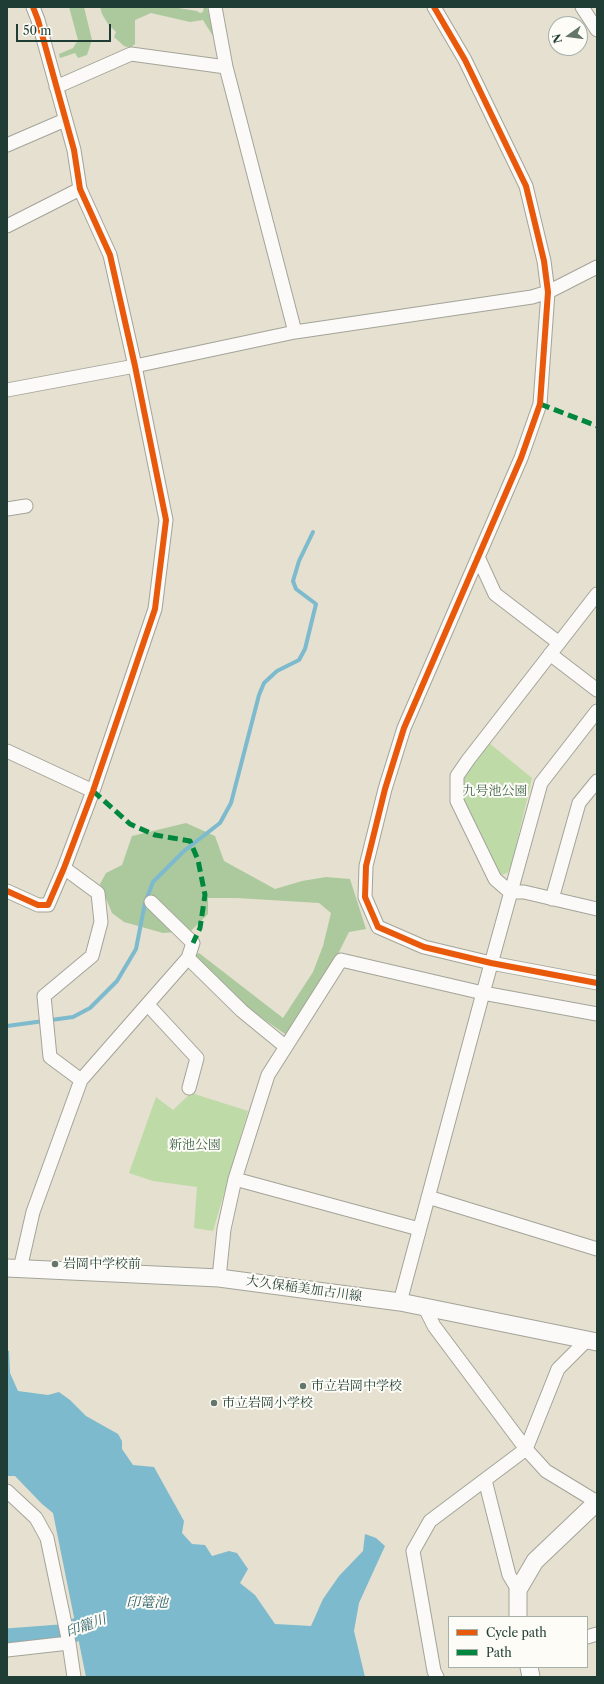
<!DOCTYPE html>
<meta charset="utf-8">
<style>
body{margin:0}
#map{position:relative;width:604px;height:1684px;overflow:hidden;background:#e5e0cf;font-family:"Libre Caslon Text",serif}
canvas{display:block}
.frame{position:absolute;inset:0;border:8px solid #1f3d34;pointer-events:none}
.legend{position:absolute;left:448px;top:1616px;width:140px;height:52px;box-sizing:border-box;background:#fdfcf7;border:1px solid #a4b0a9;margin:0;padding:5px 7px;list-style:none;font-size:12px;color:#1f3d34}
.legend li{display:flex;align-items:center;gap:8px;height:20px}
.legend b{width:20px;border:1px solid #a4b0a9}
.north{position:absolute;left:548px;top:16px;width:40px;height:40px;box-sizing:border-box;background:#fdfcf7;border:1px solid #a4b0a9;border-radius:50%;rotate:256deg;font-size:11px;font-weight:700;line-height:16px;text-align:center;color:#1f3d34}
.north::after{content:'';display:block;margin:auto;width:14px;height:18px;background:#64766a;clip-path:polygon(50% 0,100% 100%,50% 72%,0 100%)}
.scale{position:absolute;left:16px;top:24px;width:95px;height:18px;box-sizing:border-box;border:2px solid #1f3d34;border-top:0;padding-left:5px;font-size:12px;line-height:14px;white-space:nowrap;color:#1f3d34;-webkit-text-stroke:3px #fdfcf7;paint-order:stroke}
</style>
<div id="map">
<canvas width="604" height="1684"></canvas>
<div class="frame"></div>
<ul class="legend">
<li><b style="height:5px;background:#e8590c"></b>Cycle path</li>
<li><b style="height:5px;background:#00873e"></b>Path</li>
</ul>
<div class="north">N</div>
<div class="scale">50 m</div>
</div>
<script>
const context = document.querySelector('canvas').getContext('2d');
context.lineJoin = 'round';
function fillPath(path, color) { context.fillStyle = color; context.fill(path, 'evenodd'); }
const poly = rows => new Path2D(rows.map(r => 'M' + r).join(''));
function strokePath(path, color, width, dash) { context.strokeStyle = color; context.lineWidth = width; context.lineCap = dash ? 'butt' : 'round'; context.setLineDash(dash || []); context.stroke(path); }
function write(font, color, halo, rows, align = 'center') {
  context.font = font + ' "Libre Caslon Text","Noto Serif JP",serif'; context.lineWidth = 4; context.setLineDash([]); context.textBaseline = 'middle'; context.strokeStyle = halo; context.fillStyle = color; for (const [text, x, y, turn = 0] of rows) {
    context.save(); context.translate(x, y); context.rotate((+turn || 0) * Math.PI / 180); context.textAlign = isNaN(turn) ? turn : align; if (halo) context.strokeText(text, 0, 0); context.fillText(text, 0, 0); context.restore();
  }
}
fillPath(poly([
 [489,743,532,778,511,867,507,873,501,875,465,809,462,799,462,781],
 [191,1093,248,1111,213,1231,194,1228,197,1187,153,1181,129,1173,156,1097,173,1110]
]), '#bedaa7');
fillPath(poly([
 [69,7,84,7,92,40,87,55,78,58,75,53,60,58,59,54,73,48,78,40],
 [100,7,172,7,197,11,200,13,203,12,204,7,207,7,216,41,203,20,190,22,151,13,135,20,135,44,130,48,124,46,114,37,116,32,108,24,102,14],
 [186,823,215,836,224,861,275,889,302,881,326,877,350,879,366,929,349,932,336,958,288,1036,259,1016,222,986,200,964,194,955,199,953,283,1018,313,972,323,946,331,913,319,903,237,898,208,898,208,914,191,931,163,933,124,922,112,913,100,884,106,873,122,865,132,836]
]), '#acc99d');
fillPath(poly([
 [7,1350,9,1351,10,1373,18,1391,48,1395,59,1392,70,1400,86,1416,118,1434,122,1441,122,1449,133,1465,154,1467,184,1521,182,1533,192,1544,205,1545,212,1556,229,1551,237,1553,248,1569,240,1583,255,1595,275,1624,311,1626,323,1599,339,1576,363,1551,365,1534,376,1538,385,1546,359,1603,354,1631,365,1677,86,1677,53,1513,42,1504,15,1476,7,1476]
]), '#7dbace');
strokePath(poly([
 [7,1026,73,1017,90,1008,117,981,136,949,145,903,153,882,184,851,220,823,231,803,259,695,264,683,277,671,299,660,305,649,316,604,296,589,293,581,299,561,313,532]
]), '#7dbace', 4);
strokePath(poly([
 [7,1640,60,1636,106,1618]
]), '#7dbace', 23);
const minor = poly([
 [215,7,226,67,295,332],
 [434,7,465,60,526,186,544,261,548,292,540,404,521,458,404,728,385,789,366,866,365,897,378,927,424,947,491,963,597,983],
 [582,7,597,30],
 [56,87,131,54,226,67],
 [7,145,65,120],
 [7,226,80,189],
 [7,390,135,366,295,332,532,297,548,292,597,267],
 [7,509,26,506],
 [478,557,495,594,559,643],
 [597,594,468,760,457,776,457,801,495,879,510,892,524,892,597,909],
 [550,654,597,690],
 [7,751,93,791],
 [64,868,98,893,101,922,92,956,44,996,50,1057,81,1080],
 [7,891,38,905,48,905,64,868,93,791,155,609,166,520,135,366,110,255,80,189,74,150,38,20,33,7],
 [552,899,579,803,597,781],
 [151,902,193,943,188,958],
 [148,1005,197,1058,189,1088],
 [235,1179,419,1229],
 [428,1197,597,1249],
 [20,1269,33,1212,81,1080,188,958,242,1011,286,1047],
 [219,1278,224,1229,235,1179,268,1075,341,960,483,993,597,1014],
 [400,1302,483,993,541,783,597,711],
 [425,1308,434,1326,526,1449,546,1471,597,1502],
 [485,1480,509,1575,518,1590],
 [7,1491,36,1518,47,1538,69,1643,74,1677],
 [587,1637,597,1634],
 [7,1650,69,1643],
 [437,1677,434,1671,413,1551,430,1521,526,1449,558,1369,586,1341]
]);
const major = poly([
 [7,1268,219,1278,400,1302,597,1342],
 [518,1617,518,1590,535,1561,597,1502],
 [529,1667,531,1677]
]);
strokePath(minor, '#a3a499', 15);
strokePath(major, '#a3a499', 19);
strokePath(minor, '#fbfaf8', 13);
strokePath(major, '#fbfaf8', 17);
strokePath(poly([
 [540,404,597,426],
 [93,791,130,824,155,835,190,841,198,860,205,895,200,928,193,943]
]), '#00873e', 5, [10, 5]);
strokePath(poly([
 [434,7,465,60,526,186,544,261,548,292,540,404,521,458,404,728,385,789,366,866,365,897,378,927,424,947,491,963,597,983],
 [7,891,38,905,48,905,64,868,93,791,155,609,166,520,135,366,110,255,80,189,74,150,38,20,33,7]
]), '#e8590c', 6);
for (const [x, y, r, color] of [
 [55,1264,4,"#64766a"],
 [303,1386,4,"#64766a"],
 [214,1403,4,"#64766a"]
]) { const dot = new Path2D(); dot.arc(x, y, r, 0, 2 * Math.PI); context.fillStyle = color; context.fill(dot); strokePath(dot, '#fdfcf7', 1.5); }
write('13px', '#3f6349', '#fdfcf7', [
 ["九号池公園",495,791],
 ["新池公園",195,1145]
]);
write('13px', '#1f3d34', '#fdfcf7', [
 ["岩岡中学校前",63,1264],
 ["市立岩岡中学校",311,1386],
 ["市立岩岡小学校",222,1403]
], 'left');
write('13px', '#1f3d34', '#fdfcf7', [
 ["大久保稲美加古川線",304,1289,8]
]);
write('italic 14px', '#30636a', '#fdfcf7', [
 ["印篭池",147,1603],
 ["印籠川",86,1626,-20]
]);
</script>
